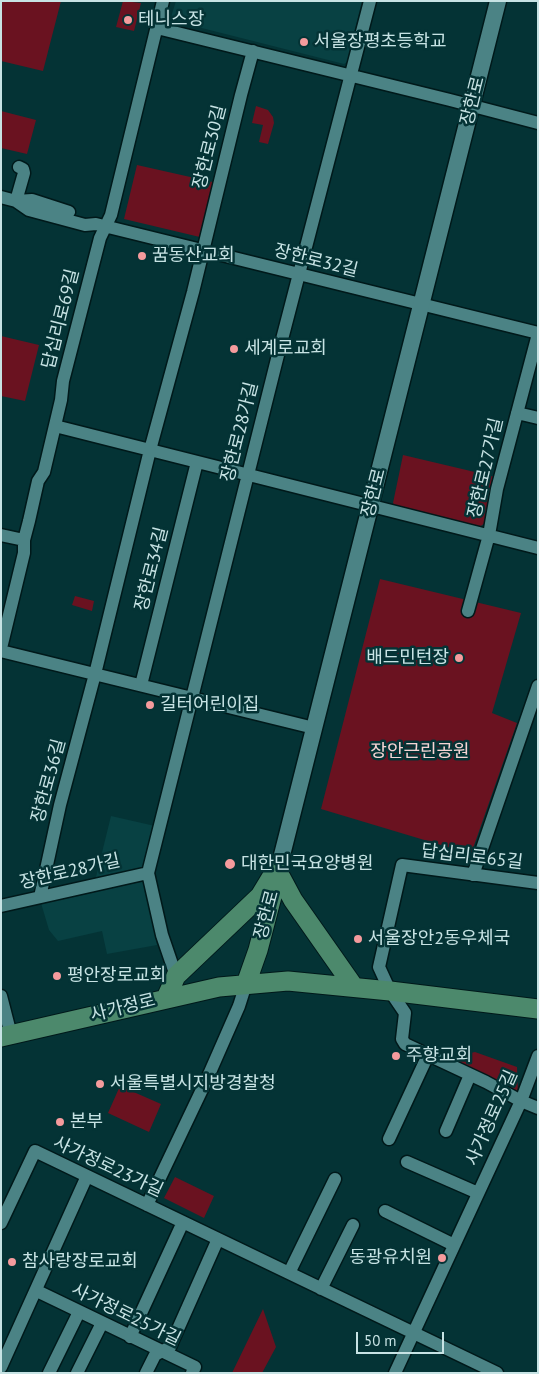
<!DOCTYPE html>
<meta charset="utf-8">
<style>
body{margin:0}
#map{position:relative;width:539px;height:1374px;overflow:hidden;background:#043335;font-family:"PT Sans",sans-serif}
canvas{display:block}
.frame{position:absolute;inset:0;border:2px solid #c7e3e4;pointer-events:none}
.scale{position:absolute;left:356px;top:1332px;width:88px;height:22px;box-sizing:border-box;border:2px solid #c7e3e4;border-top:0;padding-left:6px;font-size:15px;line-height:18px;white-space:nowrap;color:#c7e3e4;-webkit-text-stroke:4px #043335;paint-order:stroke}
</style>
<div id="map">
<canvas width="539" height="1374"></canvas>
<div class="frame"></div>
<div class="scale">50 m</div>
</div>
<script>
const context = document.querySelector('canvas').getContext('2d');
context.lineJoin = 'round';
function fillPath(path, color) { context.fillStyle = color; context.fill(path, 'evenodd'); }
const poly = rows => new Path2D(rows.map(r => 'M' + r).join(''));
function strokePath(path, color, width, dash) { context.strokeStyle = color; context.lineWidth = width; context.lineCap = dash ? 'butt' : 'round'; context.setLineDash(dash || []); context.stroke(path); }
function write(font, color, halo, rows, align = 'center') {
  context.font = font + ' "PT Sans","Noto Sans KR",sans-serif'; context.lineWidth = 5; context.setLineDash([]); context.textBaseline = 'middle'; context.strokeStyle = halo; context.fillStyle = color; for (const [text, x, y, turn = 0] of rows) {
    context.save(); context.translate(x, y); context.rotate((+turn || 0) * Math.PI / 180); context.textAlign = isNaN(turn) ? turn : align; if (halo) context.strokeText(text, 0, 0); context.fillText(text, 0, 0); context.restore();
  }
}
fillPath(poly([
 [176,1,362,1,347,62,344,64,174,21,171,17],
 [111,816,155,826,143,877,157,945,107,954,102,931,58,941,49,930,41,903,95,881]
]), '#084143');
fillPath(poly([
 [1,1,61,1,43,71,1,61],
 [123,1,141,3,134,31,116,27],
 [256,106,268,110,273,117,274,123,268,144,259,142,263,125,252,123],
 [1,111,36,120,27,154,1,148],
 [137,165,217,183,204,238,124,219],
 [1,336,39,345,25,401,1,396],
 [403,455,496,477,485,523,478,528,397,509,393,503],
 [380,579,521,613,492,713,517,723,471,854,321,809],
 [75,596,94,601,92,611,72,605],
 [475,1052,517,1067,518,1094,446,1061,452,1057],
 [120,1086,161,1104,149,1132,108,1113],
 [175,1177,214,1196,204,1218,164,1198],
 [263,1309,276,1347,262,1373,232,1373]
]), '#6a1220');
const minor = poly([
 [157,28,450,100,538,123],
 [1,197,16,201,29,210,85,225,96,224,538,333],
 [16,201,32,200,69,212],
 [16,201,24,173,23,169,19,167],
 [517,413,538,418],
 [55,426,538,548],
 [1,535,24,540],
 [468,611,489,535,497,489,538,334],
 [1,648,24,553,24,540,29,521,38,481,44,472,61,400,63,381,100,238,111,215,163,1],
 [1,651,314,728],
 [141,685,197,462],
 [473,875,538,686],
 [538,883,402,865,379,967,390,991,405,1013,402,1039,405,1044,486,1082,521,1101,538,1108],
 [40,897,60,805,95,674,150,450,193,292,241,95,253,51],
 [1,906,148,873],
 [176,976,162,935,148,873,280,347,370,1],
 [1,996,11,1035],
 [446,1131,470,1075],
 [389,1139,428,1055],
 [407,1162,478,1193],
 [147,1205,207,1079,239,1006,246,984],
 [385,1211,454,1245],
 [1,1223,35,1151,497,1373],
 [289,1273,335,1179],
 [321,1289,353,1225],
 [37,1291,195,1367,192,1373],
 [130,1337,183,1222],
 [1,1367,87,1176],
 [49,1373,79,1312],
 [77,1373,102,1323],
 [146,1373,155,1355,170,1347,218,1239],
 [395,1373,521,1101,538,1056]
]);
const tertiary = poly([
 [280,863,498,1]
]);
const secondary = poly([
 [278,872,293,900,354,987],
 [246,984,258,950,276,881],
 [166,998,176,976,260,896,280,863],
 [1,1037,219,987,288,981,390,991,538,1009]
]);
strokePath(minor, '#00191a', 15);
strokePath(tertiary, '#00191a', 19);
strokePath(secondary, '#00191a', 21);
strokePath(minor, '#4b8385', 12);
strokePath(tertiary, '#4b8385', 16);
strokePath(secondary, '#4c896c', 19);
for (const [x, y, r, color] of [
 [128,20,5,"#f59b9d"],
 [304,42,5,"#f59b9d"],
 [142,256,5,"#f59b9d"],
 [234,349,5,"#f59b9d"],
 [459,658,5,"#f59b9d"],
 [150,705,5,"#f59b9d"],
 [230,864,6,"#f59b9d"],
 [358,939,5,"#f59b9d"],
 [57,976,5,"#f59b9d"],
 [396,1056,5,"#f59b9d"],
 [100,1084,5,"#f59b9d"],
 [60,1122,5,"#f59b9d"],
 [442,1258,5,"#f59b9d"],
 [12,1262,5,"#f59b9d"]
]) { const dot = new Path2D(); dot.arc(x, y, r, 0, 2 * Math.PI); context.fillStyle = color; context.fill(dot); strokePath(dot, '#043335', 2); }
write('18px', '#c7e3e4', '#043335', [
 ["테니스장",138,20],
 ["서울장평초등학교",314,42],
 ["꿈동산교회",152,256],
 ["세계로교회",244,349],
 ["배드민턴장",449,658,"right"],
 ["길터어린이집",160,705],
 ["대한민국요양병원",241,864],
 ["서울장안2동우체국",368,939],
 ["평안장로교회",67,976],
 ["주향교회",406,1056],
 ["서울특별시지방경찰청",110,1084],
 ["본부",70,1122],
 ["동광유치원",432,1258,"right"],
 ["참사랑장로교회",22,1262]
], 'left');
write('18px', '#c7e3e4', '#043335', [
 ["장한로",473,101,-76],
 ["장한로30길",210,147,-76],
 ["장한로32길",316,261,14],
 ["답십리로69길",61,319,-76],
 ["장한로28가길",240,432,-76],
 ["장한로27가길",486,468,-77],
 ["장한로",374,493,-76],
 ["장한로34길",152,569,-76],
 ["장한로36길",49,781,-75],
 ["답십리로65길",472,857,7],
 ["장한로28가길",70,872,-13],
 ["장한로",267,915,-75],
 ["사가정로",123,1008,-14],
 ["사가정로25길",492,1118,-66],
 ["사가정로23가길",108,1167,25],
 ["사가정로25가길",126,1315,26]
]);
write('18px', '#f7d4d4', '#043335', [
 ["장안근린공원",420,752]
]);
</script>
